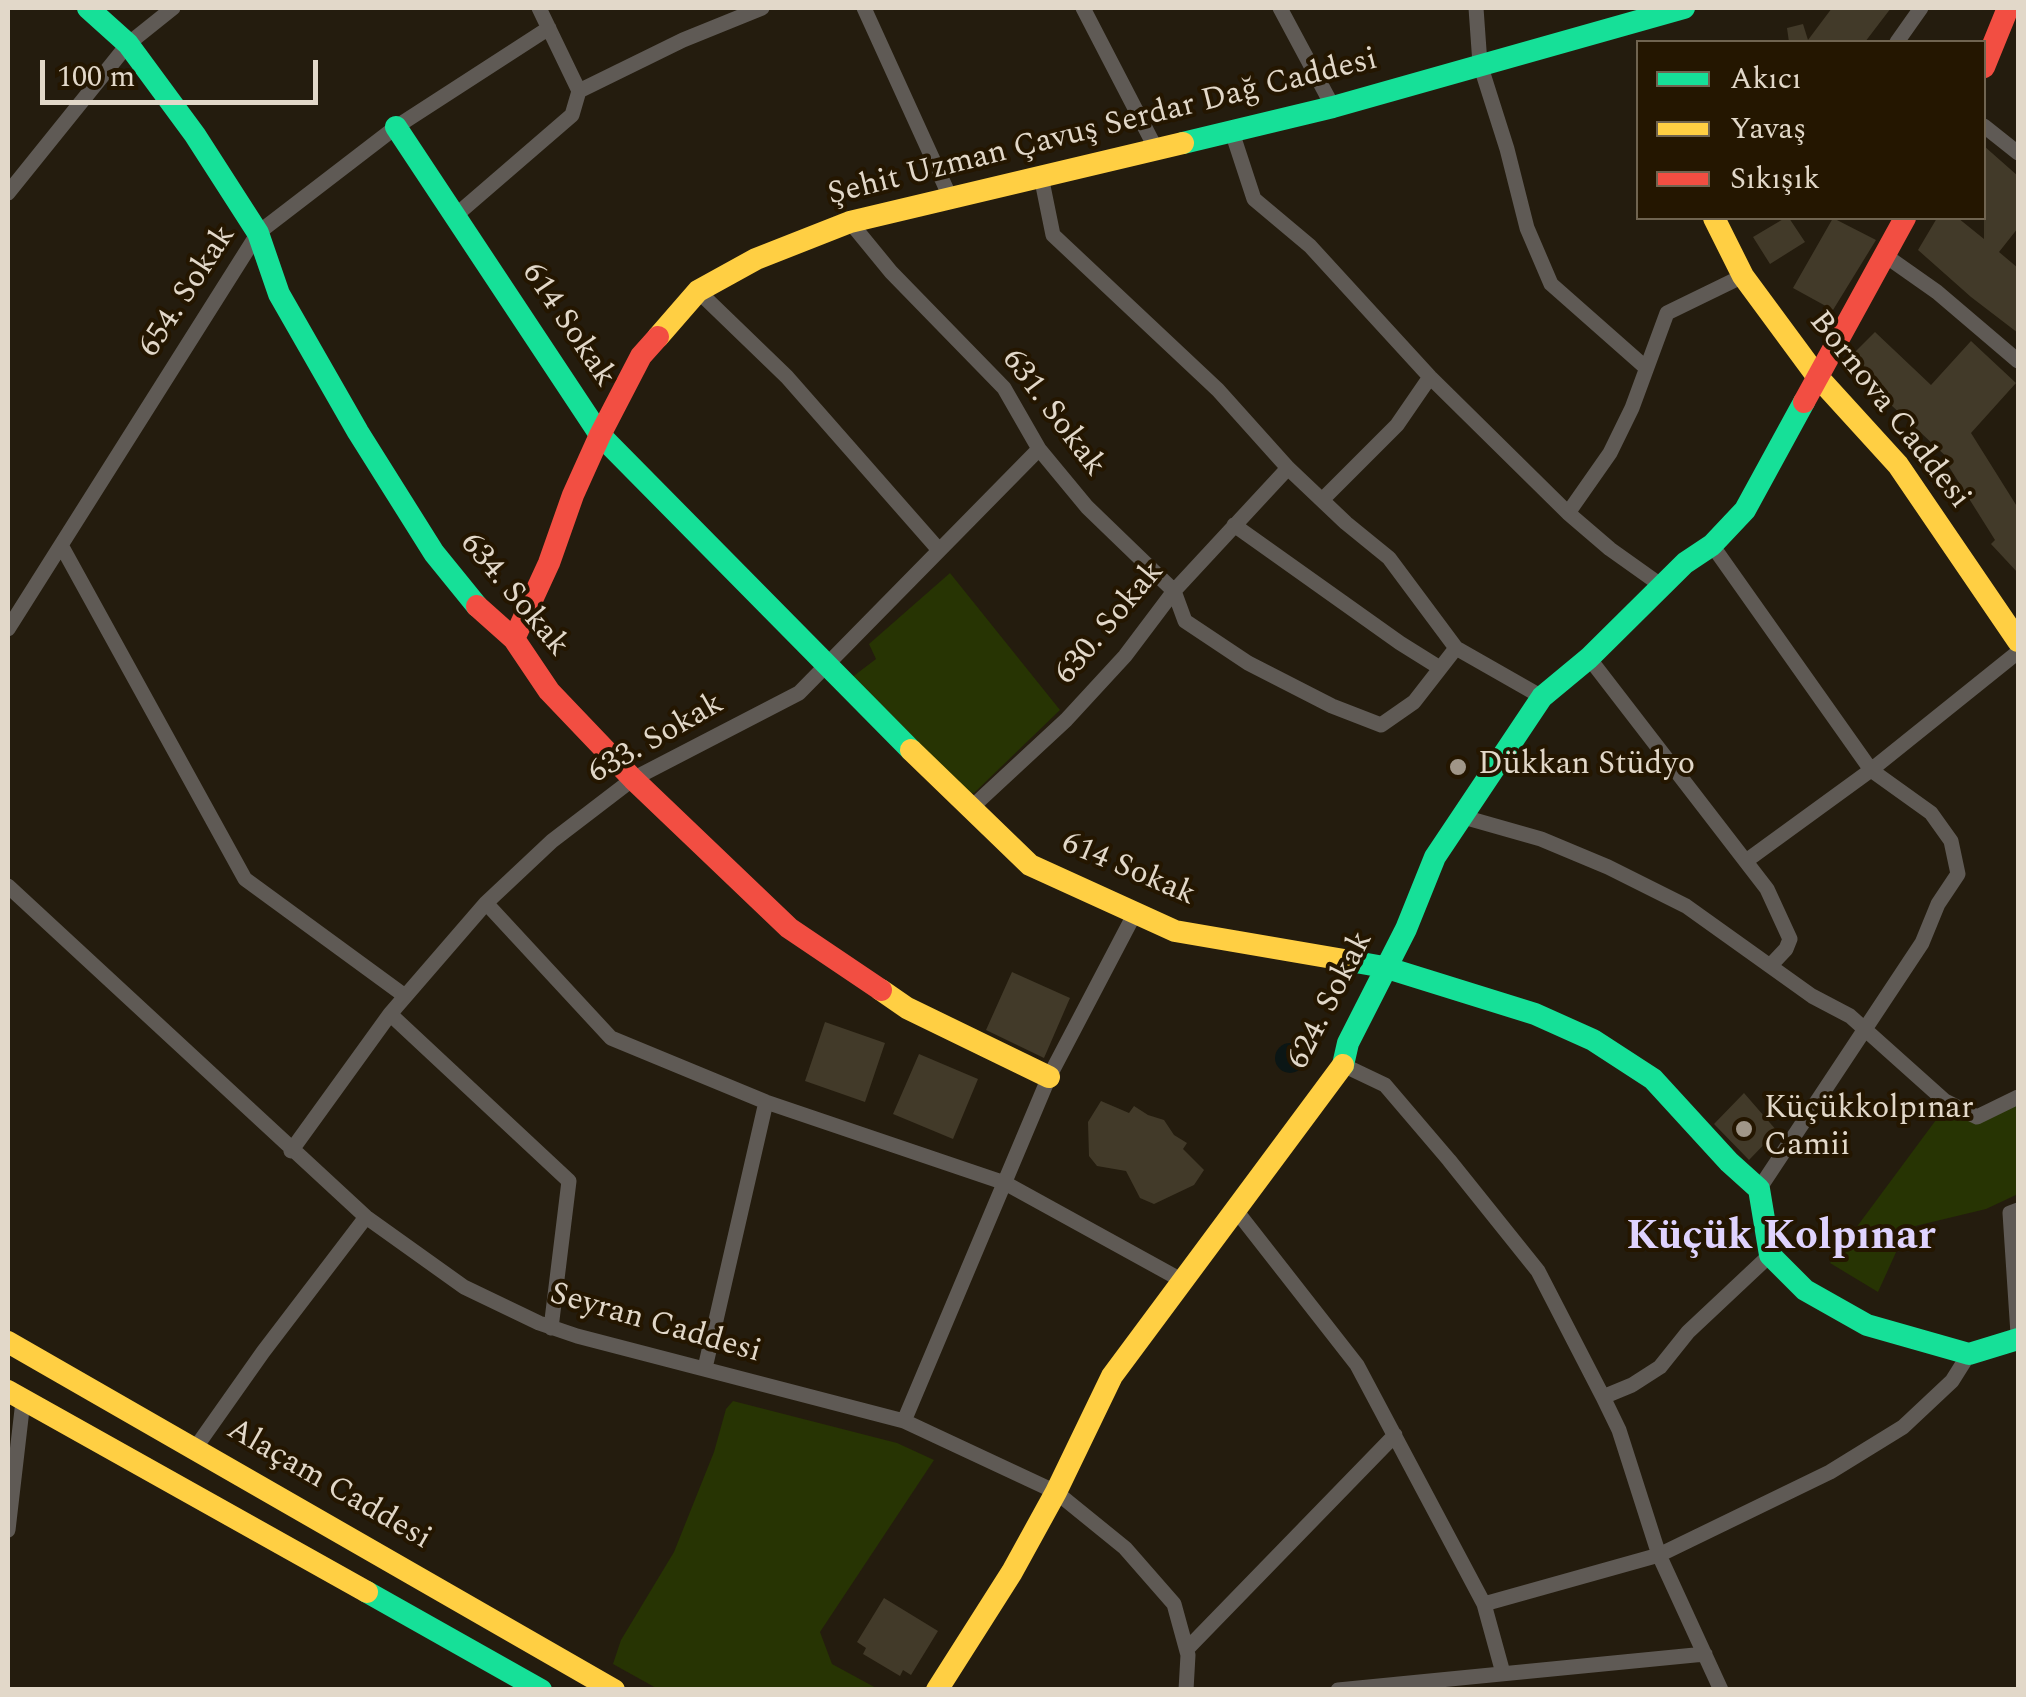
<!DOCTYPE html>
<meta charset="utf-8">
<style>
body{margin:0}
#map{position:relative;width:2026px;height:1697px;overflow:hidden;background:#241c0e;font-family:Spectral,serif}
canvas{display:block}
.frame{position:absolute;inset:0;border:10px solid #e2d8c9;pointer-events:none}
.legend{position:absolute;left:1636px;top:40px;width:350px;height:180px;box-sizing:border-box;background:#241600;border:2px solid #706450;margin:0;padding:12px 18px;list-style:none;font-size:30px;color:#e2d8c9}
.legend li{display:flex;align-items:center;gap:20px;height:50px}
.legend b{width:50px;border:2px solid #706450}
.scale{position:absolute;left:40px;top:60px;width:278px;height:45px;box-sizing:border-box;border:5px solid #e2d8c9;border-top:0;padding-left:12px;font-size:30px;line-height:35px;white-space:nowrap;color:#e2d8c9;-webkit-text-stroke:8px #241600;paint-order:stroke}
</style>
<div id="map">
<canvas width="2026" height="1697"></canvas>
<div class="frame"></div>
<ul class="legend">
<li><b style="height:12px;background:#16e098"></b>Akıcı</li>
<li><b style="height:12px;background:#ffcf43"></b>Yavaş</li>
<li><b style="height:12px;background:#f24e42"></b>Sıkışık</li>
</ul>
<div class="scale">100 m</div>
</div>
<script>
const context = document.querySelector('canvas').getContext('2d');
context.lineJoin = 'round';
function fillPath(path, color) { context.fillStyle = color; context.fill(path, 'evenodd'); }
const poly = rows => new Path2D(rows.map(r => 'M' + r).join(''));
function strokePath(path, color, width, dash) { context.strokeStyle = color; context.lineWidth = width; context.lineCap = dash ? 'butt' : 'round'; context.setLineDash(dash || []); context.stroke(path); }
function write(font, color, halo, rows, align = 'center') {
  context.font = font + ' Spectral,serif'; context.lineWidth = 8; context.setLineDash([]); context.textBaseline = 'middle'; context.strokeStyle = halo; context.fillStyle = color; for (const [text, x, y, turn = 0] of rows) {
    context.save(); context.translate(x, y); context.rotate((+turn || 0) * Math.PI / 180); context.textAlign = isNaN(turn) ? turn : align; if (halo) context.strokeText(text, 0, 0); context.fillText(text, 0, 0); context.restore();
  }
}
fillPath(poly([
 [950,573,1060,710,974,793,964,792,851,678,876,659,869,644],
 [1950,1101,1976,1123,2018,1103,2018,1194,1986,1209,1907,1228,1878,1292,1830,1263],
 [733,1401,897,1443,934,1460,820,1632,832,1664,878,1689,658,1689,613,1664,621,1640,674,1552,714,1452,726,1409]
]), '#273403');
fillPath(poly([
 '1275 1058a15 15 0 1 1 30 0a15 15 0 1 1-30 0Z'
]), '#0b1615');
fillPath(poly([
 [1832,8,1891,8,1865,42,1789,42,1787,28,1803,24,1808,40],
 [1984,146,2018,176,2018,228,1999,252,2018,268,2018,333,1971,297,1918,250,1937,218,1958,218,1984,239],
 [1785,218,1789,218,1805,242,1770,264,1753,237],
 [1833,218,1876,240,1833,310,1793,288],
 [1875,332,1931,385,1971,341,2016,383,1971,433,2018,508,2018,573,1991,544,1995,540,1946,462,1950,460,1845,362],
 [1012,972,1070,998,1044,1058,986,1030],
 [825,1022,885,1043,865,1102,805,1081],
 [919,1054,978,1079,953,1139,893,1114],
 [1744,1093,1777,1131,1749,1160,1714,1124],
 [1101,1101,1129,1113,1134,1106,1148,1115,1164,1120,1174,1135,1187,1143,1183,1149,1204,1170,1194,1185,1154,1204,1140,1198,1126,1171,1097,1166,1089,1156,1088,1122],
 [884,1598,938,1631,911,1675,903,1670,900,1676,863,1654,866,1648,857,1642]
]), '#423a29');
strokePath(poly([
 [539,8,579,91],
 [864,8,950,197],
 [1083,8,1155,147],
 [1280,8,1333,107],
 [1476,8,1480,64,1507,149,1527,228,1551,284,1645,367],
 [1897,42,1921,8],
 [1984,126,2018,153],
 [1232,132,1254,199,1310,246,1430,377,1568,513,1610,549,1662,586],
 [1041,176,1053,235,1218,390,1288,468,1346,523,1389,558,1456,648],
 [8,193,128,44,173,8],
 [455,216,572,115,579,91,683,40,762,8],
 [850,222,891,272,1004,388,1039,449,1087,507,1174,591,1185,621,1248,663,1332,706,1381,725,1414,702,1456,648,1542,697],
 [1883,254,1937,292,2018,361],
 [698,291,787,377,939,550],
 [1323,499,1397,425,1430,377],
 [1568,513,1610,453,1632,408,1667,313,1743,276],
 [1234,525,1400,643,1440,668],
 [61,545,245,879,405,996],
 [1712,545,1871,770,1931,813,1951,841,1958,874,1938,904,1922,943,1759,1189],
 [8,629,258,233,396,127,549,28],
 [1589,658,1767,889,1790,939,1786,949,1770,966],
 [970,809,1066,720,1125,656,1174,591,1288,468],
 [1460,816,1541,839,1608,867,1686,906,1812,996,1850,1016,1945,1101,1977,1117,2018,1097],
 [1746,861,1871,770,2018,652],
 [8,886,366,1217,464,1287,539,1323,577,1336,904,1421,1056,1492,1125,1548,1174,1604,1188,1655,1186,1690],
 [486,903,611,1038,766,1102,1005,1183,1183,1281],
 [390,1014,569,1181,551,1328],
 [1343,1065,1385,1085,1449,1160,1538,1271,1603,1397],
 [291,1151,390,1014,486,903,552,841,633,779,799,693,1039,449],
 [1235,1209,1357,1365,1484,1604,1659,1555,1830,1472,1903,1427,1952,1381,1969,1354],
 [2018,1210,2010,1213,2018,1334],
 [705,1368,766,1102],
 [904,1421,1049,1077,1135,913],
 [196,1447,263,1352,366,1217],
 [8,1530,23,1401],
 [1484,1604,1503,1673],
 [1187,1649,1395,1435],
 [1338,1690,1705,1654],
 [1721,1690,1659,1555,1619,1430,1603,1397,1632,1385,1660,1367,1688,1332,1770,1255]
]), '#5f5a55', 15);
strokePath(poly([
 [88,8,128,44,195,135,258,233,279,294,358,432,434,553,477,606],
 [396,127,600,435,911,750],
 [1183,143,1333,107,1684,8],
 [1350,961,1384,967,1535,1014,1593,1040,1653,1079,1729,1162,1759,1189,1770,1255,1805,1290,1867,1325,1969,1354,2018,1339],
 [1343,1065,1348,1043,1406,929,1435,857,1542,697,1589,658,1685,563,1712,545,1745,510,1804,402],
 [367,1592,541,1690]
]), '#16e098', 22);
strokePath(poly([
 [1714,218,1743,276,1816,375,1898,465,2018,641],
 [658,337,698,291,756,259,850,222,1183,143],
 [911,750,1030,865,1175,931,1350,961],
 [881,990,907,1008,1049,1077],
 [8,1342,614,1690],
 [8,1391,367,1592],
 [937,1690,1012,1572,1056,1492,1112,1376,1343,1065]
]), '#ffcf43', 22);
strokePath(poly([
 [1984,67,2008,8],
 [1804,402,1905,218],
 [477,606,514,639,549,691,633,779,789,928,881,990],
 [514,639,549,563,573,495,600,435,641,356,658,337]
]), '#f24e42', 22);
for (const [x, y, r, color] of [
 [1458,767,10,"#a09688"],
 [1744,1129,10,"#a09688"]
]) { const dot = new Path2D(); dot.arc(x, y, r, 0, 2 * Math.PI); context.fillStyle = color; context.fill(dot); strokePath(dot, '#241600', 4); }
write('32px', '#e2d8c9', '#241600', [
 ["Şehit Uzman Çavuş Serdar Dağ Caddesi",1103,129,-14],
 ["654. Sokak",189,292,-57],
 ["614 Sokak",567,326,56],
 ["Bornova Caddesi",1888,411,52],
 ["631. Sokak",1052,414,53],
 ["634. Sokak",513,596,50],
 ["630. Sokak",1111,624,-50],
 ["633. Sokak",657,740,-30],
 ["614 Sokak",1128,871,23],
 ["624. Sokak",1332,1001,-63],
 ["Seyran Caddesi",655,1325,16],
 ["Alaçam Caddesi",328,1486,30]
]);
write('32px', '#e2d8c9', '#241600', [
 ["Dükkan Stüdyo",1478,767],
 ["Küçükkolpınar",1764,1111],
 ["Camii",1764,1148]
], 'left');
write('bold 42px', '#dfd3fe', '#241600', [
 ["Küçük Kolpınar",1781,1240]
]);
</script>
